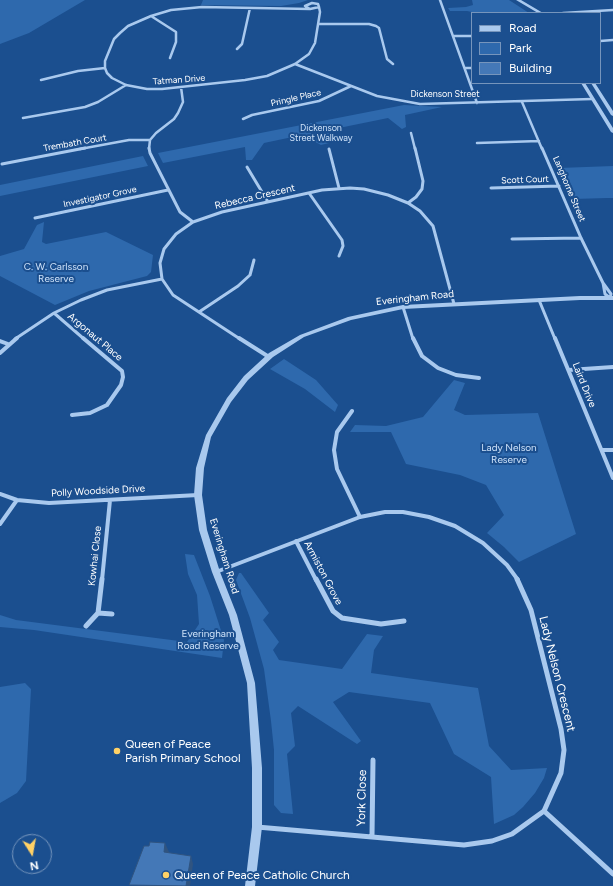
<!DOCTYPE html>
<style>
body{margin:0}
#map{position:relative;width:613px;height:886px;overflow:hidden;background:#1b4f8f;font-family:Figtree,sans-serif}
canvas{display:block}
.legend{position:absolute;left:471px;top:12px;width:130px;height:72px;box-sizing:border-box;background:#1b4f8f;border:1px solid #7695bc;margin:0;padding:5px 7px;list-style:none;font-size:12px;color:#fff}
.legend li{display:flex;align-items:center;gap:8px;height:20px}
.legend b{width:20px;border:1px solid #7695bc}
.north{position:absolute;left:12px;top:834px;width:40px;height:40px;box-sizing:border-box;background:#1b4f8f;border:1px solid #7695bc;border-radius:50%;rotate:169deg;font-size:11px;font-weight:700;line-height:16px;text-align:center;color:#fff}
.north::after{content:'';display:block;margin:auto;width:14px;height:18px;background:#ffd166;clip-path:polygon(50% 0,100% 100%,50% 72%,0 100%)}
</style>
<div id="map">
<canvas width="613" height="886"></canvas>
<ul class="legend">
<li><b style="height:5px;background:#a9c9ee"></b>Road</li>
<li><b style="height:11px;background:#2e69ad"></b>Park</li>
<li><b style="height:11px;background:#4478b7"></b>Building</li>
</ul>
<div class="north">N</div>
</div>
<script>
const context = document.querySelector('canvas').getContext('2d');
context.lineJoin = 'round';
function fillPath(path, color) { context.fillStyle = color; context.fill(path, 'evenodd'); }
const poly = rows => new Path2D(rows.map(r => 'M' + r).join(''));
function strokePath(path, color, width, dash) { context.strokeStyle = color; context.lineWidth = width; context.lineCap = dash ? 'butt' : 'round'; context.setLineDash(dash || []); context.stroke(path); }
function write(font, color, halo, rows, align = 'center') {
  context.font = font + ' Figtree,sans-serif'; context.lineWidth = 4; context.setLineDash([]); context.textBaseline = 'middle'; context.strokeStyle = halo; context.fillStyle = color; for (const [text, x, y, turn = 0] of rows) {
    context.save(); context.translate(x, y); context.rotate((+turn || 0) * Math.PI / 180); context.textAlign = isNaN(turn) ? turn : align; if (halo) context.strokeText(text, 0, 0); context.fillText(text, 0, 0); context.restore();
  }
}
fillPath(poly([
 [0,0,85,0,29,33,0,44],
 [203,0,308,0,299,3,281,6,201,5],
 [472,0,509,0,529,13,477,13,467,11,450,11,448,8,466,7,473,5],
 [404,105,442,107,405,115,406,127,402,129,388,118,334,129,329,143,321,145,302,135,264,143,252,160,246,160,245,147,163,163,158,153],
 [143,156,148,166,0,196,0,185],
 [613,166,613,198,607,198,573,199,559,168],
 [44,222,42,242,46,244,106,232,153,255,151,272,147,276,89,291,55,305,0,276,0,256,24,249,37,225],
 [284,359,316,380,338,405,335,412,305,389,270,369],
 [454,380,465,383,454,410,465,415,538,413,576,534,519,562,504,547,487,533,504,515,486,485,460,475,406,464,391,432,350,432,355,425,386,426,423,417],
 [185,554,194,555,210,596,224,640,222,658,34,630,0,627,0,615,16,620,187,642,199,624,197,595,188,574],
 [239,573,241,573,269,613,263,620,279,642,273,650,279,660,342,669,367,634,383,636,374,650,371,673,478,688,489,746,511,770,547,768,544,778,535,793,523,807,514,815,494,824,491,777,454,754,430,703,349,692,333,702,361,741,357,744,298,706,291,713,295,746,287,754,293,814,281,813,274,805,274,750,271,721,264,669,250,618,236,580],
 [25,683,31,689,26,781,17,793,0,803,0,687]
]), '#2e69ad');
strokePath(poly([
 [440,0,477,103],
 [312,3,318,4,319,7,310,9,305,6,312,3],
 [310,9,202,7,171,10,151,16,128,26,120,33,114,39,105,61,105,68,107,73,112,78,126,85,147,89,162,89,245,80,267,76,295,64,309,54,315,43,320,12,319,7],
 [563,13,613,10],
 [151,16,176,32,176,42,170,58],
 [318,24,369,24,376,26,379,28,387,59,393,64],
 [453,36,472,36],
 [600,41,613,40],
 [237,49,242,44,250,8],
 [295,64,377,96,420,104,592,99],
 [465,68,472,68],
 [41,80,78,71,105,68],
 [522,102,542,149],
 [23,118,85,107,98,102,126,85],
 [243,119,252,115,319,101,351,86],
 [411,133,415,149],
 [477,143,539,141],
 [80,149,129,140,150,140],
 [149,149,150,140,156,133,174,119,178,113,183,102,181,87]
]), '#a9c9ee', 2.5);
strokePath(poly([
 [149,148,150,153,180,212,193,222],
 [542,148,581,238,603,283,611,294,610,298],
 [329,149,339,188],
 [2,164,85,148],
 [247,167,268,202],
 [491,188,559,186],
 [309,193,342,240,343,246,339,256],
 [408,203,416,197,422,189,423,181,415,148],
 [35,218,168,190],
 [512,239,581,238],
 [603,283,605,294,610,298],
 [539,300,555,339],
 [403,307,413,339],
 [199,312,238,286,250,275,254,260],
 [54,313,84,339],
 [15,339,54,313,81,300,107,290,162,279],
 [240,339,173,295,162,279,160,263,164,249,176,234,193,222,222,212,322,190,350,188,364,189,388,195,408,203,420,211,433,226,454,304]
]), '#a9c9ee', 3);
strokePath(poly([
 [239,338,269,357],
 [413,338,422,356,438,368,456,375,479,378],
 [555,338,613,478],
 [0,341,8,344],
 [0,353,17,338],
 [569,370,613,367],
 [352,411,337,432,334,450,337,469,360,517],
 [72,415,90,413,107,405,121,385,123,377,122,371,83,338],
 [602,450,613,450],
 [0,494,17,500,49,503,198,495],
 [0,524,17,500],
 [296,541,316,580],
 [216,572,360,517,385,512,403,512,429,517,455,526,483,543,507,565,518,580],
 [102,580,110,500]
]), '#a9c9ee', 4);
strokePath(poly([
 [316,579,333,611,342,618,381,624,404,621],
 [98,613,102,579],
 [86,626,98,613,112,614],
 [544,811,613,874],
 [257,827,464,845,492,841,512,834,544,811,561,773,564,750,561,729,531,610,517,579],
 [372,836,373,760]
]), '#a9c9ee', 5);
fillPath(poly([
 [516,0,521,0,543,13,538,13,516,0],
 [581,83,585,83,613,128,613,133,611,132,581,83],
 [591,83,595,83,613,111,613,116,611,115,591,83],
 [580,296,613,296,613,300,580,300,403,309,351,320,304,337,273,357,248,380,231,402,211,437,204,468,202,495,207,530,220,572,237,615,255,683,262,768,262,827,255,886,245,886,252,827,252,768,247,683,229,615,212,572,199,530,194,495,196,468,206,435,227,398,244,376,269,353,300,335,348,317,403,305,580,296]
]), '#a9c9ee');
fillPath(poly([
 [165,843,169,852,167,861,164,852],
 [191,856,193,864,190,886,186,886]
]), '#305480');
const building = poly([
 [150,842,165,843,164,852,191,856,186,886,129,885,144,846,149,846,150,842]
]);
fillPath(building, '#4478b7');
strokePath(building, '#305480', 1);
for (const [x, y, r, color] of [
 [117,751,4,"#ffd166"],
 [166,875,4,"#ffd166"]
]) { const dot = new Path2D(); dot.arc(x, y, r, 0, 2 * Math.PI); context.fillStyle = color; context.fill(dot); strokePath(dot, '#1b4f8f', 1.5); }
write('9px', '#fff', '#1b4f8f', [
 ["Tatman Drive",179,80,-4],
 ["Dickenson Street",445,94],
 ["Pringle Place",296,98,-13],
 ["Trembath Court",75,143,-10],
 ["Scott Court",525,180,-2],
 ["Langhorne Street",569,189,67],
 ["Investigator Grove",100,197,-12]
]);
write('9px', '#cfe3fa', '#1b4f8f', [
 ["Dickenson",321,128],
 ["Street Walkway",321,138]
]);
write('10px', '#fff', '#1b4f8f', [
 ["Rebecca Crescent",255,197,-13],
 ["Everingham Road",415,298,-6],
 ["Argonaut Place",95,337,40],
 ["Laird Drive",584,385,68],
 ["Polly Woodside Drive",98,491,-3],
 ["Kowhai Close",95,556,-84],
 ["Everingham Road",224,556,73],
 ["Armiston Grove",323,573,62]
]);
write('10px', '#cfe3fa', '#1b4f8f', [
 ["C. W. Carlsson",56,267],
 ["Reserve",56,279],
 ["Lady Nelson",509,448],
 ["Reserve",509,460],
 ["Everingham",208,634],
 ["Road Reserve",208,646]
]);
write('12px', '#fff', '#1b4f8f', [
 ["Lady Nelson Crescent",557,674,76],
 ["York Close",362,798,-89]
]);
write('12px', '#fff', '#1b4f8f', [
 ["Queen of Peace",125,744],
 ["Parish Primary School",125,758],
 ["Queen of Peace Catholic Church",174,875]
], 'left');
</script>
